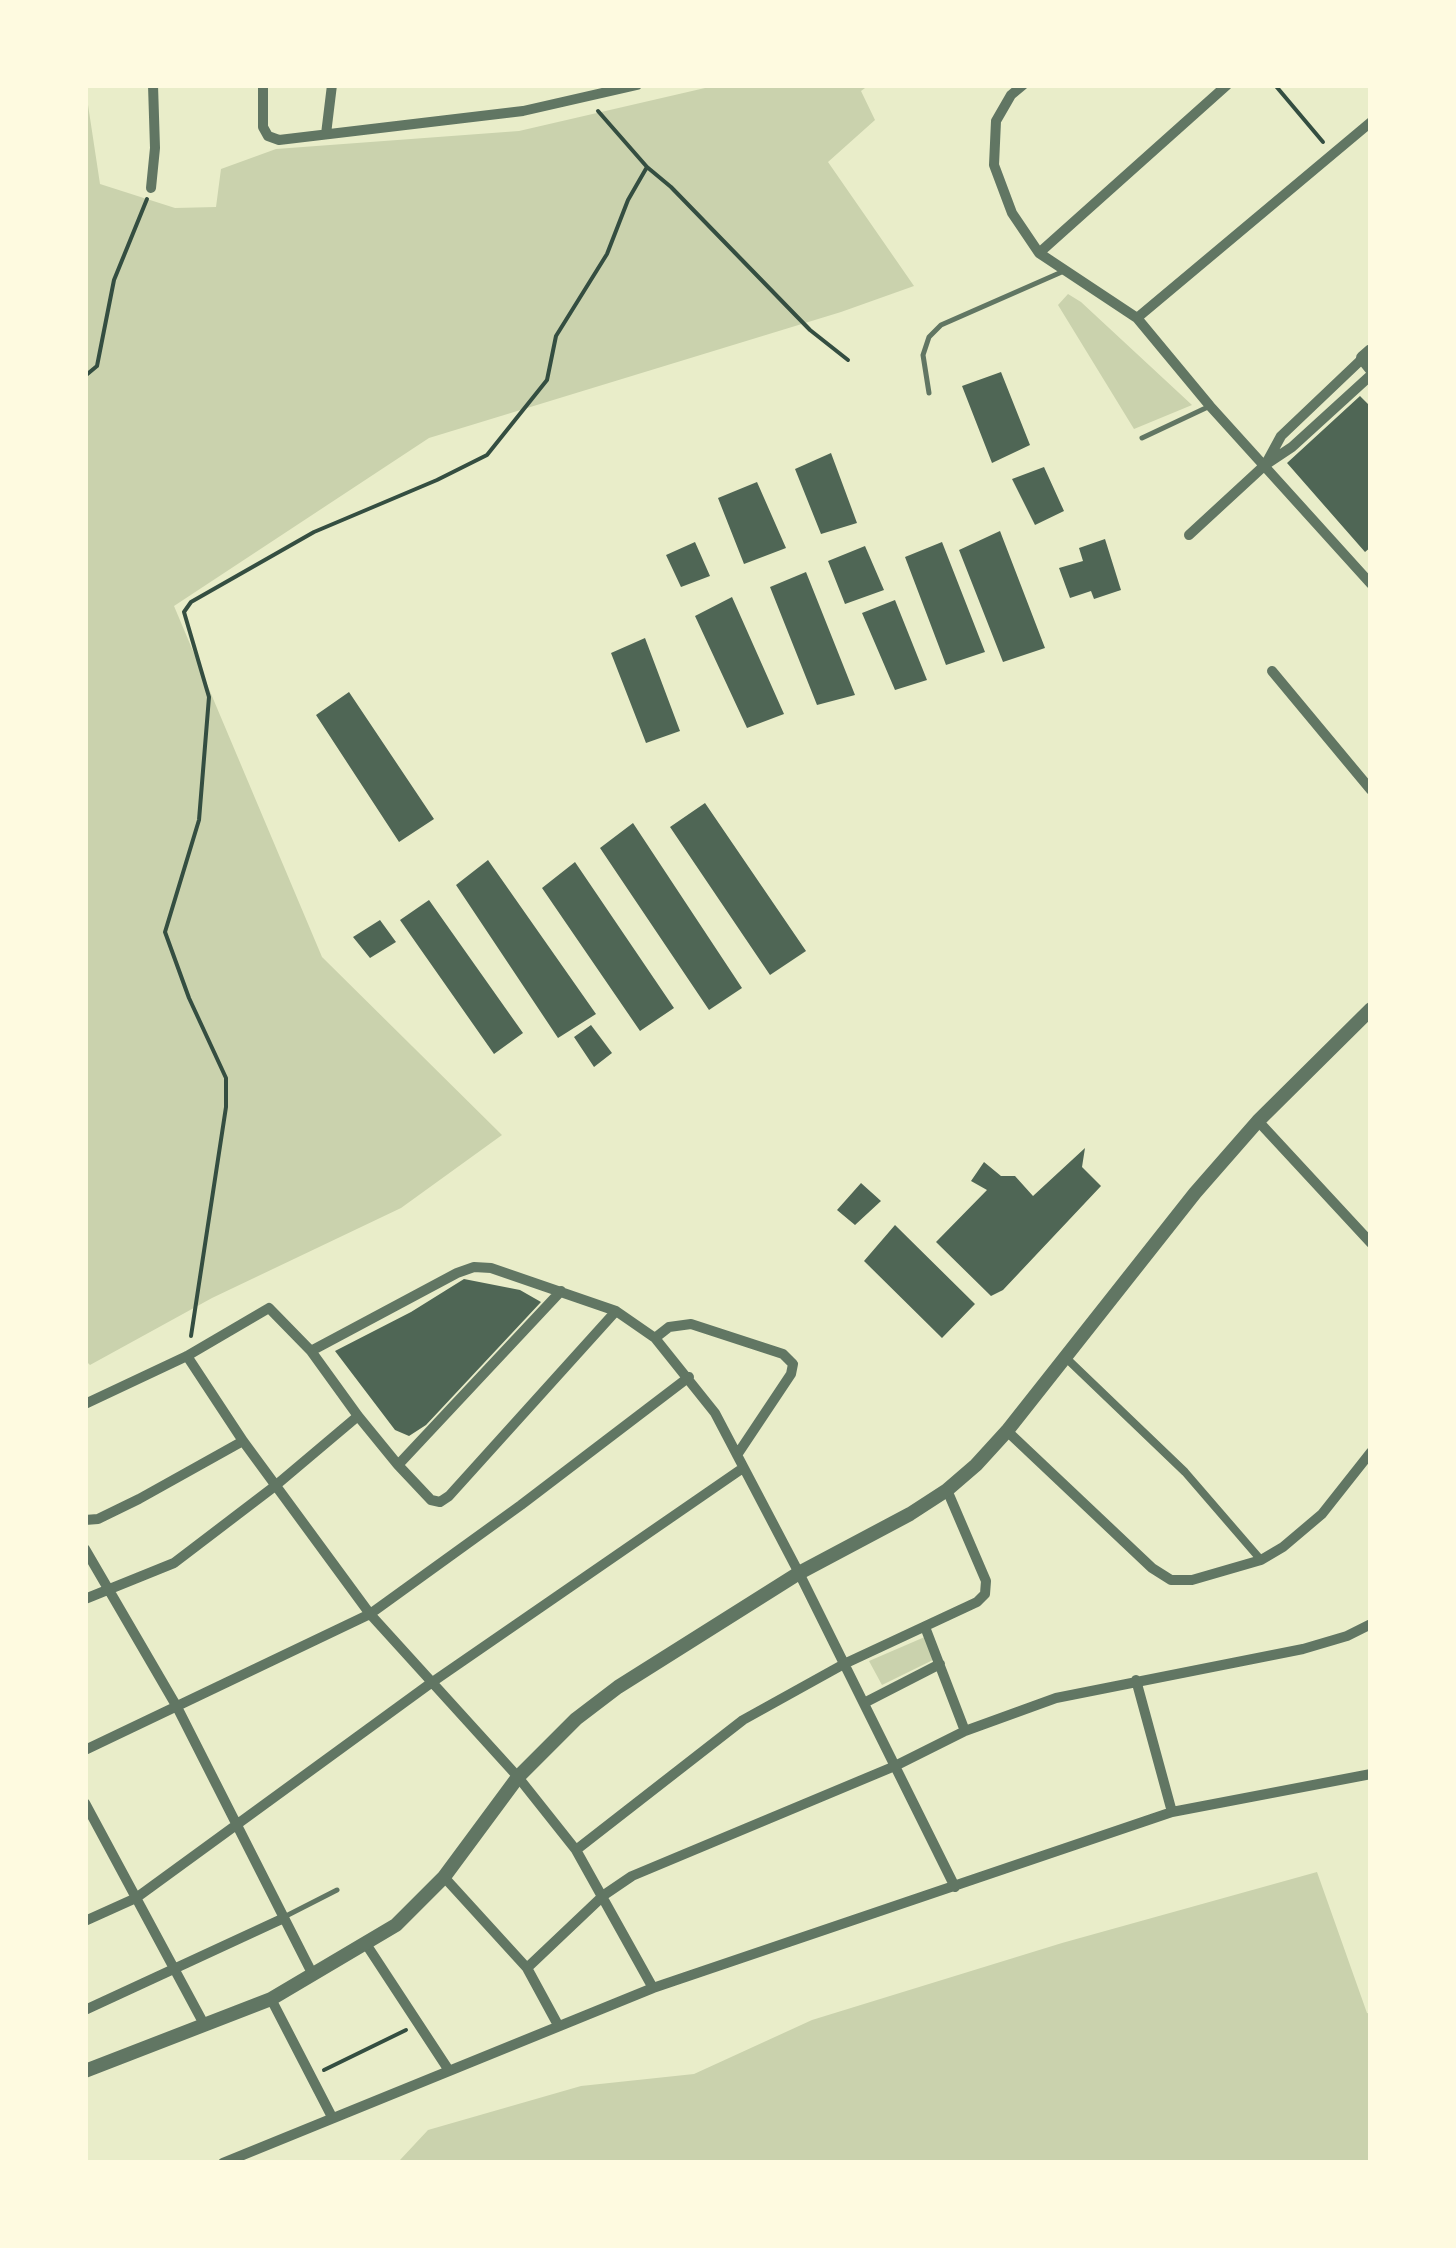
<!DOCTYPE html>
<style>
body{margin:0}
#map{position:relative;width:1456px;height:2248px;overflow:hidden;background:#e9edc9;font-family:Ubuntu,sans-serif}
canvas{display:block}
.frame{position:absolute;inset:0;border:88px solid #fefae0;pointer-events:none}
</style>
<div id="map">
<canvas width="1456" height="2248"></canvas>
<div class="frame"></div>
</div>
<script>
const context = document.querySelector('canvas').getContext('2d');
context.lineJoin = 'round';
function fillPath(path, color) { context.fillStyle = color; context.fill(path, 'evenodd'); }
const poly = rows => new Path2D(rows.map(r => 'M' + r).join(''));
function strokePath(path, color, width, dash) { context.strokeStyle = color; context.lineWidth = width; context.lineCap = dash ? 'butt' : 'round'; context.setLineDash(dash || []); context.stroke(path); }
fillPath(poly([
 [85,85,100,184,175,208,216,207,221,169,276,149,519,131,718,85,869,85,861,91,875,120,828,162,914,286,841,312,429,438,174,606,322,957,502,1135,401,1208,212,1298,90,1365,85,1360],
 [1068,294,1081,302,1192,405,1134,429,1058,305],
 [927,1636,937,1658,882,1685,869,1661],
 [1317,1872,1367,2013,1371,2014,1371,2163,392,2163,400,2160,428,2130,581,2086,694,2074,812,2020,1062,1943]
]), '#cad2ad');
fillPath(poly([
 [1001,372,1030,445,992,463,962,386],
 [1360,396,1371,407,1371,547,1365,552,1287,463],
 [831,453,857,523,821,534,795,469],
 [1044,467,1064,511,1035,525,1012,479],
 [757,482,786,548,744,564,718,498],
 [1000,531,1045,648,1003,662,959,550],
 [1105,539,1121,590,1094,599,1091,591,1070,598,1059,568,1083,561,1079,548],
 [695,542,710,576,681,587,666,555],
 [942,542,985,652,946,665,905,557],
 [865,546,884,590,845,604,828,561],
 [806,572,855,695,817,705,770,587],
 [732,597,784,714,747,728,695,616],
 [895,600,927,680,895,690,862,613],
 [645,638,680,731,646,743,611,653],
 [349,692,434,819,399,842,316,715],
 [705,803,806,951,770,975,670,827],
 [633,823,742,988,709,1010,600,848],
 [488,860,596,1014,558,1038,456,885],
 [575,862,674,1008,640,1031,542,888],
 [429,900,523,1033,494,1054,400,920],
 [380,920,396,942,370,958,353,937],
 [591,1025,612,1053,594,1067,574,1037],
 [1085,1148,1082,1167,1101,1186,1003,1290,991,1296,936,1242,987,1190,971,1181,984,1162,1001,1176,1015,1176,1033,1196],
 [861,1183,881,1201,855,1225,837,1210],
 [895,1225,975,1304,942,1338,864,1261],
 [464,1279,520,1290,541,1302,426,1425,409,1436,395,1430,335,1351,411,1312]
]), '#4f6655');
strokePath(poly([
 [1275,85,1323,142],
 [598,111,647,167,671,187,810,330,848,360],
 [85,376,97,366,114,280,147,199],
 [191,1336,226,1107,226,1078,189,998,165,932,199,820,209,697,184,612,191,602,314,532,437,480,487,455,547,380,556,336,607,254,628,200,647,167],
 [324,2070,406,2030]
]), '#344e41', 4);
strokePath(poly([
 [929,393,923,355,929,337,941,325,1064,271],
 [1142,438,1210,406],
 [286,1916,337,1890]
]), '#617663', 5);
strokePath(poly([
 [1064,1356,1185,1472,1261,1560]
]), '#617663', 8);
strokePath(poly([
 [263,85,263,127,268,136,279,140,523,111,637,85],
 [1023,85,1011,95,996,121,994,165,1012,213,1039,253,1137,318,1210,406,1371,584],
 [326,134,332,85],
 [151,188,155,148,153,85],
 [1039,253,1227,85],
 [1137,318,1371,122],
 [1268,460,1281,436,1363,358],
 [1189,535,1265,465,1292,447,1371,375],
 [1272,671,1371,790],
 [1258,1121,1371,1243],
 [655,1338,669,1327,691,1324,783,1354,793,1364,791,1374,737,1455],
 [311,1351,457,1273,474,1267,491,1268,616,1311,655,1338,715,1413,799,1573,955,1887],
 [187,1356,243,1441,370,1614,518,1777,576,1850,653,1988],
 [85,1404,187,1356,269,1308,311,1351,358,1416,398,1465,431,1500,440,1502,449,1496,616,1311],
 [1007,1431,1152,1568,1171,1580,1192,1580,1261,1560,1283,1547,1322,1514,1371,1452],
 [398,1465,561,1291],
 [85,1520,98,1519,139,1499,243,1441],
 [85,1549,177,1707,313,1975],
 [85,1599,174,1563,275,1486,358,1416],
 [925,1627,965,1731],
 [1136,1680,1172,1812],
 [864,1703,940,1664],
 [85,1750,370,1614,521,1505,689,1377],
 [85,1803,205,2026],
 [576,1850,743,1720,844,1664,977,1602,985,1594,986,1581,947,1490],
 [444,1877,527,1968,558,2025],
 [85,1921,136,1898,431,1683,743,1468],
 [366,1944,448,2069],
 [527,1968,604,1895,632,1876,895,1766,965,1731,1056,1698,1303,1649,1347,1636,1371,1624],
 [271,1999,332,2117],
 [85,2010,284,1918],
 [223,2163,653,1988,1172,1812,1371,1774]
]), '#617663', 10);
strokePath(poly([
 [1371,351,1363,358,1371,368],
 [85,2071,271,1999,396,1925,444,1877,518,1777,576,1719,618,1687,799,1573,910,1514,947,1490,976,1465,1007,1431,1195,1193,1258,1121,1371,1009]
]), '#617663', 14);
</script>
